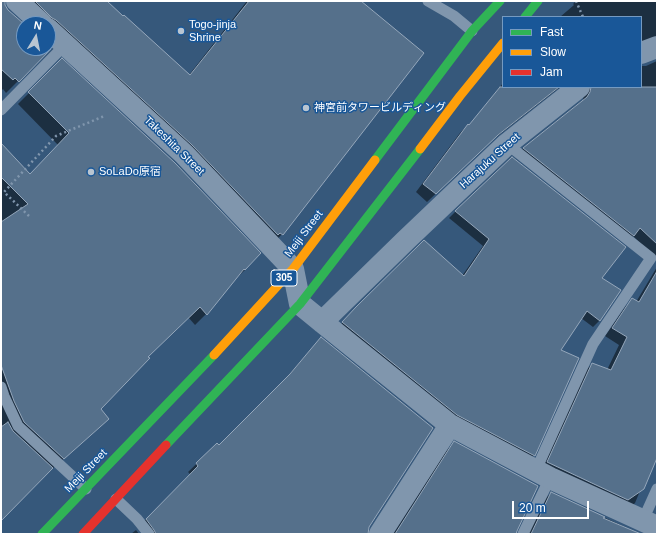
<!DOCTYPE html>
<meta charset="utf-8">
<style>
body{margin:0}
#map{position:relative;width:658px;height:535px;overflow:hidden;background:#36587b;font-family:Helvetica,sans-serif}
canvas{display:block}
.frame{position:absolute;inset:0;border:2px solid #fff;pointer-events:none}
.legend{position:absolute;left:502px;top:16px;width:140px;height:72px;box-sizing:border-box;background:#195798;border:1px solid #759ac1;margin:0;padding:5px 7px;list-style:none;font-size:12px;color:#fff}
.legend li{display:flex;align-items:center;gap:8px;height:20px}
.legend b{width:20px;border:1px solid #759ac1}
.north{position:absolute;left:16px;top:16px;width:40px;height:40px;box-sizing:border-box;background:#195798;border:1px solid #759ac1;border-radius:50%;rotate:10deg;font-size:11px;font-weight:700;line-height:16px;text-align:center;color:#fff}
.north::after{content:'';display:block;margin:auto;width:14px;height:18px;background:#b9c5d1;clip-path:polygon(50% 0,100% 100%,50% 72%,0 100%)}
.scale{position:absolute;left:512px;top:501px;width:77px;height:18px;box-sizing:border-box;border:2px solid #fff;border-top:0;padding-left:5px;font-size:12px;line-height:14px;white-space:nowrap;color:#fff;-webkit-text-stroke:3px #195798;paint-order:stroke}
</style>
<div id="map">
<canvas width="658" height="535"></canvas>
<div class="frame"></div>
<ul class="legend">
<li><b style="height:5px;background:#30b455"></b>Fast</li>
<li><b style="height:5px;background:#ff9f0a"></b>Slow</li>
<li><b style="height:5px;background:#e5322d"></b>Jam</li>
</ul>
<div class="north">N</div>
<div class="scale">20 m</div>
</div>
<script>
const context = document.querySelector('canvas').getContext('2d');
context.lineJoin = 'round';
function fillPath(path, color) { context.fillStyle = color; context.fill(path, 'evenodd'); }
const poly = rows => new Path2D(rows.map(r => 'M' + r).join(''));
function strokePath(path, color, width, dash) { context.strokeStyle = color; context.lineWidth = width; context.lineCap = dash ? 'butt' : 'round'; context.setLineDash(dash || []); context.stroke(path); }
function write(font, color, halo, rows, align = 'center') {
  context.font = font + ' Helvetica,"Noto Sans JP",sans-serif'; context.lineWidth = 3; context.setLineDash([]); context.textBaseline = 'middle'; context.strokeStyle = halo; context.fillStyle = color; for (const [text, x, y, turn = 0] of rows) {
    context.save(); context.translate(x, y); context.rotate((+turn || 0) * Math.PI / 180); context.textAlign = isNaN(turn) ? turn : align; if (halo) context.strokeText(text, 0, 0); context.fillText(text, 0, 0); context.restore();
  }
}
fillPath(poly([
 [1,1,4,1,4,5,8,11,24,26,24,48,48,48,48,47,50,49,6,93,3,89,1,91],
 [10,1,105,1,189,75,247,1,359,1,422,53,282,234,271,246],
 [576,1,657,1,657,45,641,44,641,17,560,17,574,5,573,4],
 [62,60,245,270,233,281,206,314,195,325,188,317,147,357,99,409,108,419,96,430,52,469,1,519,1,144,30,175,58,145,18,104],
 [657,61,657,260,633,236,626,243,516,156,523,148,583,100,584,93,580,87,641,87,641,66,646,66],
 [503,83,503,87,560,87,490,142,427,202,416,192,460,133,468,125,469,126],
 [456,211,601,279,600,320,593,327,581,318,559,350,534,455,527,462,450,421,336,330,349,315,462,276,483,246,449,218],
 [657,267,657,450,635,503,627,511,540,471,584,372,592,364,607,370,619,345,605,336,625,307,633,299,636,302],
 [313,347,369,527,367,534,143,534,138,527,191,475,188,472,217,444,219,446,282,383],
 [454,443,515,534,393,534,446,451],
 [551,493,625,527,622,534,527,534,543,501],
 [136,530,139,534,131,534]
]), '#0007');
const building = poly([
 [1,1,5,1,5,5,8,10,24,24,24,48,48,48,48,46,51,49,19,82,15,78,13,80,1,69,1,1],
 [35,1,107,1,123,16,124,15,190,75,249,1,361,1,424,53,283,235,280,233,278,235,192,145,56,20,52,18,35,1],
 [62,58,175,163,261,253,245,270,244,269,207,315,200,307,148,357,150,358,101,409,109,419,64,459,24,422,14,401,1,365,1,222,28,204,1,177,1,143,30,174,69,133,28,92,62,58],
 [500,87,559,87,498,135,436,194,423,184,468,124,469,125,500,87],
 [591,87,657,87,657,244,640,228,634,236,523,148,587,97,590,92,591,87],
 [512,157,626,247,602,278,621,290,600,321,587,311,561,350,579,358,535,456,457,415,342,322,356,307,424,240,464,276,489,239,455,211,512,157],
 [657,271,657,458,644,489,628,500,547,462,592,363,611,370,627,337,612,328,632,298,639,302,657,271],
 [321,337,433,428,369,527,368,534,156,534,154,530,146,519,198,466,196,463,217,443,219,445,290,374,321,337],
 [8,422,13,431,53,468,1,521,1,427,8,422],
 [454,441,538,486,517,531,516,534,395,534,454,441],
 [551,492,605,517,603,518,641,534,531,534,551,492]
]);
fillPath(building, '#55708b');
strokePath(building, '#95a7bb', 1);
strokePath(poly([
 [576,1,583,17],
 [29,216,4,192,56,136,102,117,105,115]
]), '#8096ad', 2.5, [2, 3]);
strokePath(poly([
 [428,1,454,16,472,31],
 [1,110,65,45],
 [507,144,651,258,593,344,536,470],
 [1,387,4,396,18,426,86,489],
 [116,499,137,519,149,534],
 [643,520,657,489],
 [523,534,550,478]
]), '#8096ad', 11);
strokePath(poly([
 [17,1,42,24],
 [48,29,184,154,293,269,300,304,322,322,450,425,550,478,657,527],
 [641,53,657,47],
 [322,322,406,240,507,144,579,87],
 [380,534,450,425]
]), '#8096ad', 22);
strokePath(poly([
 [525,17,538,1],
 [375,160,472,31,500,1],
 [166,445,300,304,420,149],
 [42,534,214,355]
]), '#30b455', 9);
strokePath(poly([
 [420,149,460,96,503,43],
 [214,355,293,269,375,160]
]), '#ff9f0a', 9);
strokePath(poly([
 [83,534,166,445]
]), '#e5322d', 9);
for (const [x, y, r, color] of [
 [181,31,4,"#b9c5d1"],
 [306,108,4,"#b9c5d1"],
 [91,172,4,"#b9c5d1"]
]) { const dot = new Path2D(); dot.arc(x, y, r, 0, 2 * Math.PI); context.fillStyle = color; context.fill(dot); strokePath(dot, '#195798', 1.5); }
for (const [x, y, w] of [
 [284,278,26]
]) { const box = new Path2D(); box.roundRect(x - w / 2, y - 8, w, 16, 3); context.fillStyle = '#195798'; context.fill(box); strokePath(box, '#fff', 1); }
write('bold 10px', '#fff', null, [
 ["305",284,278]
]);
write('11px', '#fff', '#195798', [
 ["Togo-jinja",189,25],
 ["Shrine",189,38],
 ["神宮前タワービルディング",314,108],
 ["SoLaDo原宿",99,172]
], 'left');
write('11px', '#fff', '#195798', [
 ["Takeshita Street",174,146,44],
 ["Harajuku Street",490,161,-42],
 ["Meiji Street",304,234,-53],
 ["Meiji Street",86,471,-46]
]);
</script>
